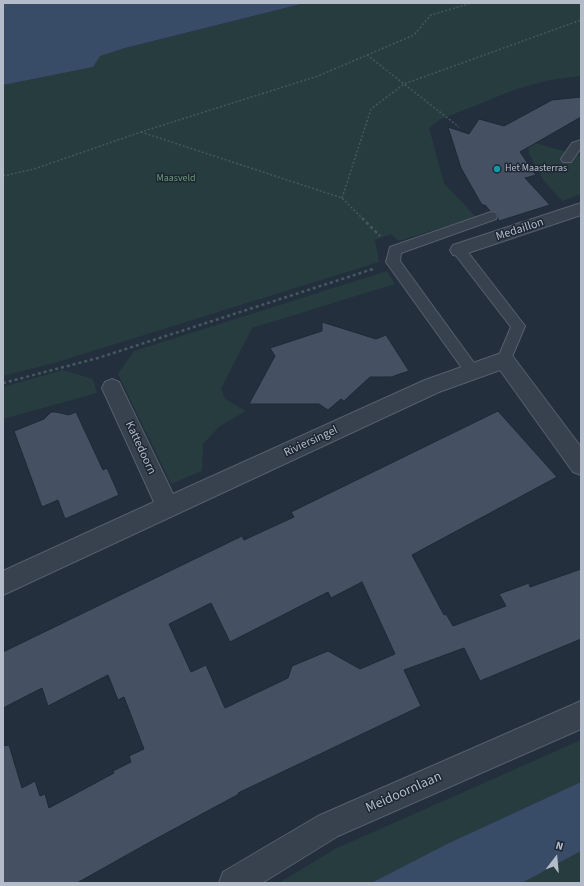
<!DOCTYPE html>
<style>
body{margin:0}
#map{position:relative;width:584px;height:886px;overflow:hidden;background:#242f3e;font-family:"Source Sans 3",sans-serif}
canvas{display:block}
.frame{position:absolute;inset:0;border:4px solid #b4bcc9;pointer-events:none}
.north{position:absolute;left:536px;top:838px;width:40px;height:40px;-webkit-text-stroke:3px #1d2633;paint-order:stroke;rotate:16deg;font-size:11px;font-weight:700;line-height:16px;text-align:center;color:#b4bcc9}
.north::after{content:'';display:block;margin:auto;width:14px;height:18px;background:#b4bcc9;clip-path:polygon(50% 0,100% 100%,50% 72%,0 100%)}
</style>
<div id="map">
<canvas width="584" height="886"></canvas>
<div class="frame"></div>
<div class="north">N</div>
</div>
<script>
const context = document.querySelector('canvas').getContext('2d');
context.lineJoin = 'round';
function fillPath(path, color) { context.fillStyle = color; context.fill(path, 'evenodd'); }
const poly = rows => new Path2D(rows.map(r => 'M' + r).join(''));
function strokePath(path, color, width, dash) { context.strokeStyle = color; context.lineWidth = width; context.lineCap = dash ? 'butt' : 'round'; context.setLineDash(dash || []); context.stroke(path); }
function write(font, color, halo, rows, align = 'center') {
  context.font = font + ' "Source Sans 3",sans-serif'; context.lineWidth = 3; context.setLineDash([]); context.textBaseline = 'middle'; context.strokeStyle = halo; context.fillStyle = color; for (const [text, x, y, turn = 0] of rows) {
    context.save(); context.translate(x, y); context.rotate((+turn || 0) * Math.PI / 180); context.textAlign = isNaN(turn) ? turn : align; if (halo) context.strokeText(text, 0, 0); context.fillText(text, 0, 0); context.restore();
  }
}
fillPath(poly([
 [305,3,581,3,581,76,549,80,514,90,439,120,429,128,444,183,476,217,399,241,391,234,375,240,379,262,54,363,3,376,3,85,93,67,99,56,125,48],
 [528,141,581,156,581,194,562,201,544,181,529,154],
 [387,271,395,284,252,328,221,389,225,399,246,411,220,426,203,444,202,471,171,484,118,374,134,351],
 [63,370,93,379,97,393,3,419,3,387],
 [581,740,581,782,449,843,371,883,279,883,335,849],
 [581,851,581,883,522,883]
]), '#263c3f');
fillPath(poly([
 [3,3,305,3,125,48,100,56,93,67,3,85],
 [581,782,581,851,522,883,371,883,449,843]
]), '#394c67');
const building = poly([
 [581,97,581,117,520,152,536,175,525,178,550,205,499,221,498,219,497,213,490,211,485,205,482,205,461,168,448,127,469,134,479,119,504,126,552,100,581,97],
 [322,322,376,339,386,335,409,371,391,377,370,377,344,401,341,399,328,410,319,404,249,404,275,356,270,348,322,331,322,322],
 [498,411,557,477,412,555,444,615,446,614,453,626,506,606,499,594,529,583,530,587,581,569,581,639,480,681,464,648,404,670,421,706,238,793,239,794,150,842,77,883,3,883,3,746,9,745,22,788,35,781,40,796,45,794,49,808,114,773,113,771,131,762,129,756,144,749,124,697,118,700,108,675,48,706,42,688,3,708,3,652,242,536,244,540,294,517,291,512,498,411],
 [362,582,395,654,360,669,328,651,292,666,288,678,225,708,206,665,191,672,169,624,211,603,230,642,328,592,331,598,362,582],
 [51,412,56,412,69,415,76,412,103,470,107,468,119,495,65,519,58,500,42,507,14,431,44,419,51,412]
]);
fillPath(building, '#455162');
strokePath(building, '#1f2835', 1);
const lane = poly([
 [581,140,581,148,571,162,563,162,561,159,572,143,581,140],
 [491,212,496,213,497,216,496,219,401,253,400,261,477,367,479,371,477,375,472,377,467,375,386,262,390,247,491,212],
 [459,245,464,247,525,326,509,364,504,366,499,364,497,360,511,327,454,253,452,250,454,247,459,245]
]);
const street = poly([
 [581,203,581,215,459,256,453,255,450,250,453,245,581,203],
 [504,352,511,354,581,447,581,475,573,472,500,370,439,392,3,595,3,571,154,502,102,388,105,382,112,379,119,382,173,494,425,380,504,352],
 [581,701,581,729,338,836,262,883,219,883,223,872,318,816,581,701]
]);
strokePath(lane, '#565f6c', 2);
strokePath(street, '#565f6c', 2);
strokePath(poly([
 [367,55,459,127],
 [141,132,342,198,363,219],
 [3,176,34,169,141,132,318,76,414,35,431,15,472,3],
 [342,198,371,109,404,84,581,20]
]), '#44595c', 1.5, [2, 2]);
strokePath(poly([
 [362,218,380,236],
 [3,383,98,358,373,269]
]), '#44595c', 2.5, [3, 3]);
fillPath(lane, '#38414e');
fillPath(street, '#38414e');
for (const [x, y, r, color] of [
 [497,169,4,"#0f9aa8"]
]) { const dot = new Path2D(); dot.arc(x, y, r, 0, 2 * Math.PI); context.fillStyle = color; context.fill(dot); strokePath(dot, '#1d2633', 1.5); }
write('10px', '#b4bcc9', '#1d2633', [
 ["Het Maasterras",505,169]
], 'left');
write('10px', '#6b9a76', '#1d2633', [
 ["Maasveld",176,179]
]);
write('12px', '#b4bcc9', '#1d2633', [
 ["Medaillon",520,230,-18],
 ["Riviersingel",311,442,-25],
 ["Kattedoorn",140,448,65]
]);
write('14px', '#b4bcc9', '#1d2633', [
 ["Meidoornlaan",404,793,-24]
]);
</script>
